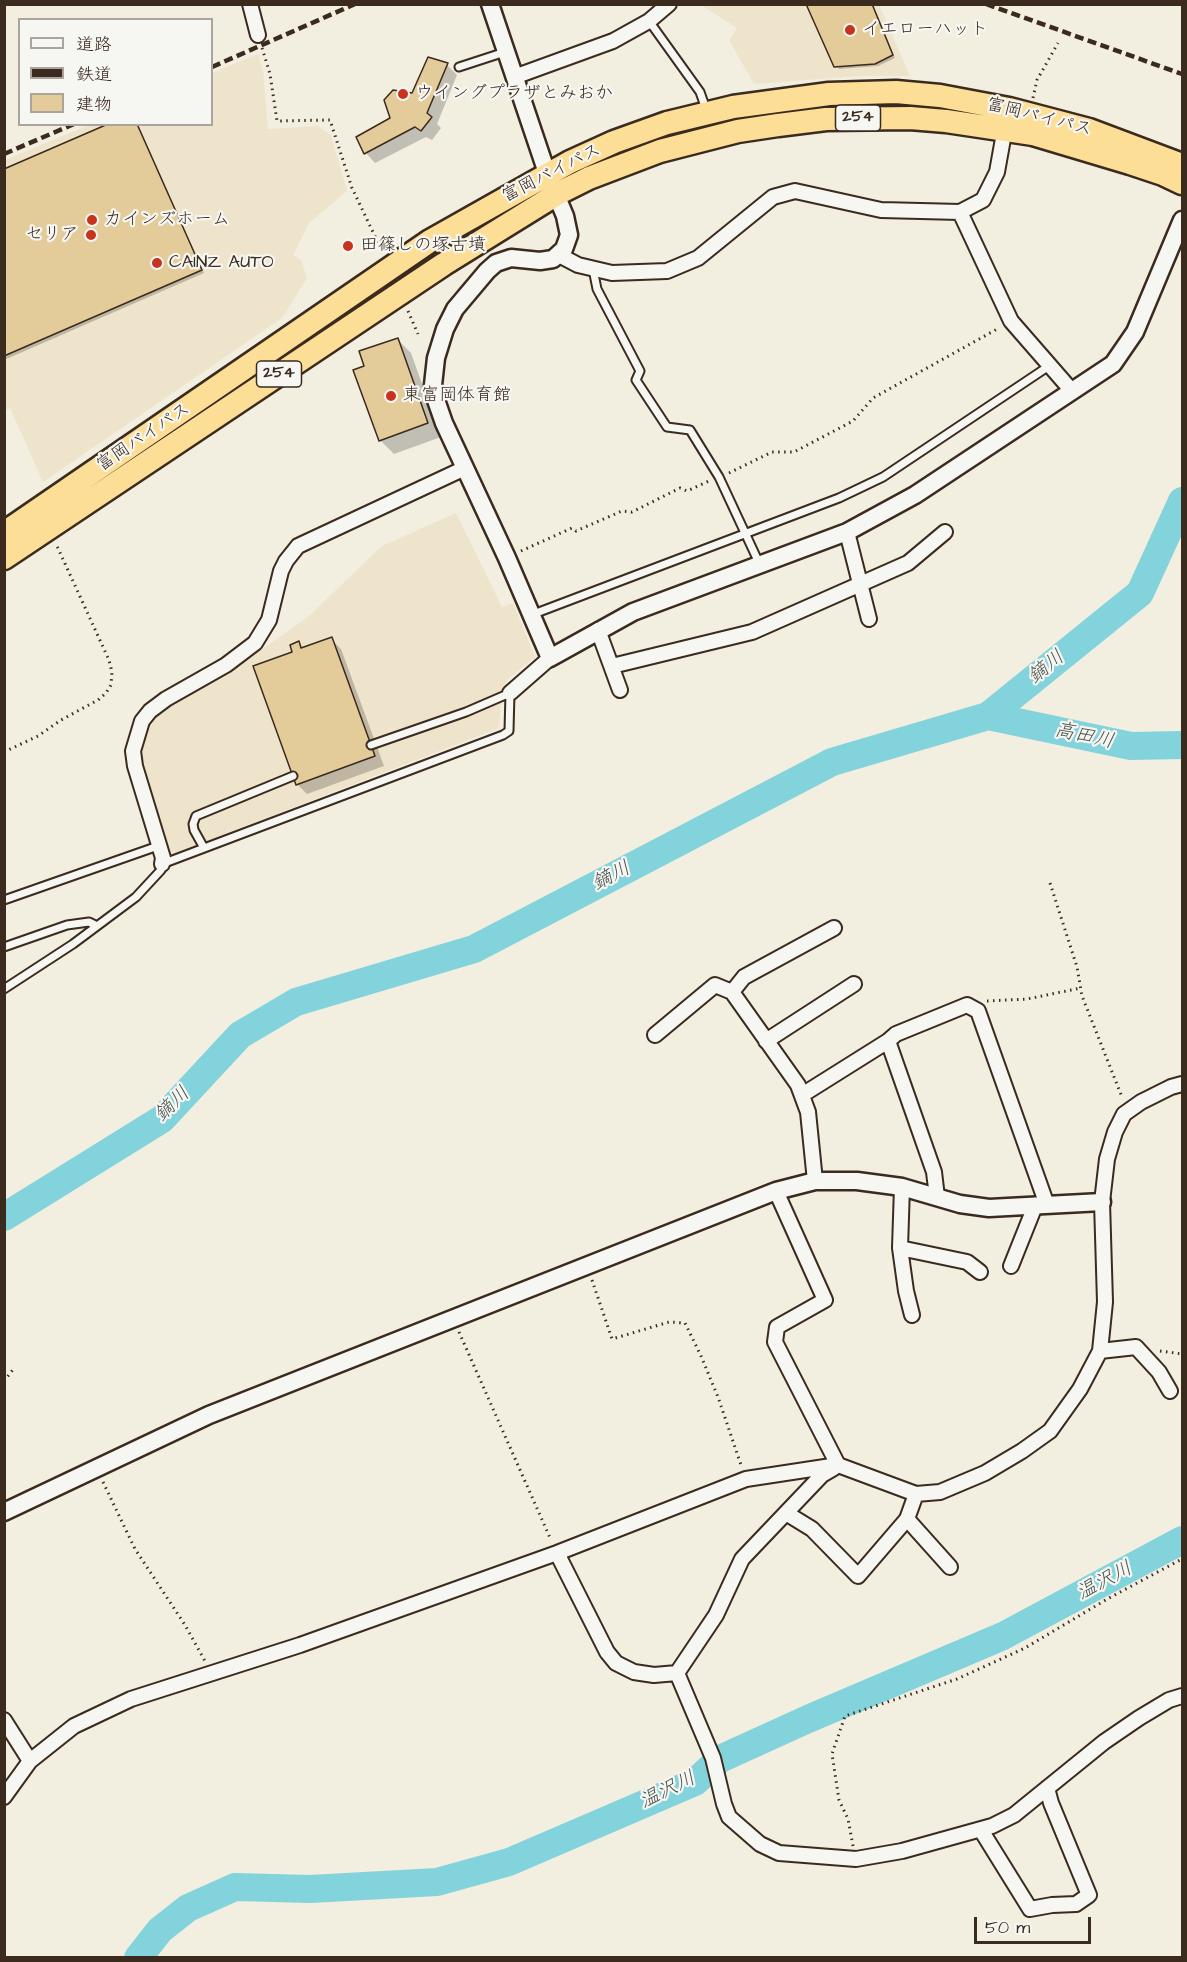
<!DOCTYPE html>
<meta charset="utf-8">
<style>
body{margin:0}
#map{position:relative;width:1187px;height:1962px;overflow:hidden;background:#f2eee0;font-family:"Architects Daughter","Klee One",sans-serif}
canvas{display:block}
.frame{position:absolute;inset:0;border:6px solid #3b2a1e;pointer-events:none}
.legend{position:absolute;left:18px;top:18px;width:195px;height:108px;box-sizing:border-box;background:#f6f6f2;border:2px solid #aba49d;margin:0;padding:8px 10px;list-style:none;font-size:18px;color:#3b2a1e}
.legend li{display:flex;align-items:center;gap:12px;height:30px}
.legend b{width:30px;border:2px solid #aba49d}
.scale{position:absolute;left:974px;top:1917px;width:117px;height:27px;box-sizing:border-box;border:3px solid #3b2a1e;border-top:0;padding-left:8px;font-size:18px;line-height:21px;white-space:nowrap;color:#3b2a1e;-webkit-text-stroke:4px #f6f6f2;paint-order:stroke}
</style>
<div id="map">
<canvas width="1187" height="1962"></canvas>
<div class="frame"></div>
<ul class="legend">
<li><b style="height:8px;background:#f6f6f2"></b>道路</li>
<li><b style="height:8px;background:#3b2a1e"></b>鉄道</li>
<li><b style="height:16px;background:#e4cc9a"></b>建物</li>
</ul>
<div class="scale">50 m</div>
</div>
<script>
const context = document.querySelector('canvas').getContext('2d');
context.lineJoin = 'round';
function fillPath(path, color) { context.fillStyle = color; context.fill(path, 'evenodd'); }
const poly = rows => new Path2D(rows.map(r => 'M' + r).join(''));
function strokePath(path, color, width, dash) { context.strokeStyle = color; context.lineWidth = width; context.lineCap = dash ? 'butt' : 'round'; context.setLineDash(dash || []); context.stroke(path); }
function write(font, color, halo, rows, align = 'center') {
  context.font = font + ' "Architects Daughter","Klee One",sans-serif'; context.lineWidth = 4.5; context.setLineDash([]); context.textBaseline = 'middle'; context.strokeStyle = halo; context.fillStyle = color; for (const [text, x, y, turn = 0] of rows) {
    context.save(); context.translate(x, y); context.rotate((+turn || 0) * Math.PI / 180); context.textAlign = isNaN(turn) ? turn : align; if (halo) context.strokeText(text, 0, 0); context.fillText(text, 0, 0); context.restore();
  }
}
fillPath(poly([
 [701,5,879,5,910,76,860,76,754,84,729,40,737,28],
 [258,54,263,71,268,129,318,126,331,135,347,191,309,223,293,255,301,260,307,278,282,318,43,482,10,408,5,410,5,160,89,125,212,124,212,73],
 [456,513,502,607,513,603,535,657,507,680,501,703,499,728,168,856,140,760,143,733,149,723,157,714,176,701,247,660,308,617,382,546]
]), '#eee4cb');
fillPath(poly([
 [808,4,873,4,895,58,878,66,839,69],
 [447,65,457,75,437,124,441,128,432,140,426,137,375,163,366,153,358,138,392,119,413,94],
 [112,124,138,124,204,273,4,360,4,171],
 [397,339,411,353,441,437,394,454,380,440],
 [331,639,341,649,384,766,307,794,297,784,294,653,299,643,304,649]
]), '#0003');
strokePath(poly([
 [988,716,1131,746,1182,745],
 [4,1217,162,1119,240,1035,296,1002,474,949,832,762,988,716,1140,593,1182,501],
 [138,1958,160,1930,188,1908,235,1887,310,1889,437,1882,509,1862,695,1782,720,1759,808,1719,1003,1636,1182,1540]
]), '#82d3dc', 28);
const building = poly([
 [806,4,872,4,893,55,875,64,834,67,806,4],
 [428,57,448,63,427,113,432,117,421,131,415,127,364,154,356,137,390,118,384,100,393,90,412,93,428,57],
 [108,124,137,124,202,270,4,356,4,169,108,124],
 [398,338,428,423,379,441,353,370,364,366,359,351,398,338],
 [332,637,375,756,296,785,253,666,292,652,290,645,299,641,301,648,332,637]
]);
fillPath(building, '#e4cc9a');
strokePath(building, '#3b2a1e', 1.5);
const service = poly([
 [649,21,700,92,706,109],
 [459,67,505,52],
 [593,269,597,289,640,371,636,380,667,427,690,430,719,477,760,565],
 [531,615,839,498,883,477,1049,366],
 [204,848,194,830,193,824,196,816,293,776],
 [4,900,158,846],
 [4,947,67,925,89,922,97,926],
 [4,989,73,944,136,897,161,870,162,864,503,735,509,731,510,693,466,712,371,745]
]);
const minor = poly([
 [250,4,258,35],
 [514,77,613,41,649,21,669,4],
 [960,212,1011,321,1072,391],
 [559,255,578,265,612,273,667,271,698,258,773,197,795,191,881,210,960,212,983,200,997,172,1006,122],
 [847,532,869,619],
 [598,630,620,690],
 [612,666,752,632,908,563,945,532],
 [510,693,550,658],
 [162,864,163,858,135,766,133,751,142,721,150,711,166,699,226,665,255,643,269,620,281,571,286,561,298,546,465,468],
 [732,992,744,977,834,928],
 [655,1035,715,985,732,992,798,1085,808,1112,815,1181],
 [766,1041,854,984],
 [802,1095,888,1041],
 [902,1187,900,1248,906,1291,912,1315],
 [776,1191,825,1300,777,1327,775,1342,838,1465],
 [937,1197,934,1172,888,1041,896,1034,967,1005,978,1011,1047,1205],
 [900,1248,967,1262,980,1272],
 [1011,1266,1035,1206],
 [1100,1351,1136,1347,1159,1372,1170,1391],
 [834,1468,822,1475,742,1559,716,1615,677,1673,713,1758,724,1804,729,1817,760,1844,779,1853,856,1859,902,1851,992,1826,1014,1815,1104,1742,1139,1718,1169,1700,1182,1696],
 [786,1513,812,1529,858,1576,907,1519,916,1494],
 [907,1519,950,1567],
 [557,1553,607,1652,616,1663,634,1672,654,1675,677,1673],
 [4,1720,30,1761],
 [4,1797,30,1761,74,1726,131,1699,300,1645,557,1553,746,1479,838,1465,916,1494,940,1492,985,1473,1022,1451,1050,1431,1080,1389,1100,1351,1105,1302,1102,1202,1107,1159,1115,1132,1124,1114,1141,1102,1171,1087,1182,1084],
 [981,1830,1030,1909,1052,1905,1076,1904,1089,1895,1051,1803,1047,1788]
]);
const tertiary = poly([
 [490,4,547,173,565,216,569,235,564,249,553,259,540,261,511,258,496,263,487,271,455,309,445,329,436,358,433,385,436,400,444,423,507,558,550,658,633,612,847,532,915,495,1113,364,1135,332,1182,220],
 [4,1512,209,1415,776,1191,815,1181,857,1181,902,1187,960,1204,989,1208,1102,1202]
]);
const trunk = poly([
 [4,533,430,241,570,162,614,142,667,123,733,107,829,94,896,92,940,96,1009,109,1089,130,1182,165],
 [4,558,444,264,557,194,589,178,660,151,738,131,778,125,826,119,910,118,946,121,1033,134,1130,163,1163,174,1182,183]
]);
strokePath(service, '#3b2a1e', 11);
strokePath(minor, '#3b2a1e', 18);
strokePath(tertiary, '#3b2a1e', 21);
strokePath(trunk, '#3b2a1e', 27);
strokePath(poly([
 [262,48,270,74,277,121,330,120,352,188,381,249],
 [1033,98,1037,80,1058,43],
 [408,311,418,334],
 [729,473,772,452,794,452,853,421,873,398,999,328],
 [521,551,572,528,576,531,622,511,632,512,680,488,687,491,709,481],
 [4,752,38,736,61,720,98,700,106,693,111,685,112,672,109,660,56,544],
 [1050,883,1077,967,1082,996,1122,1097],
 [987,1001,1027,999,1081,988],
 [592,1280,612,1339,669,1322,685,1323,701,1356,718,1397,741,1465],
 [459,1332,551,1540],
 [1160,1351,1182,1354],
 [4,1381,15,1367],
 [103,1482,135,1549,185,1625,205,1661],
 [853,1846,848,1819,839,1800,832,1754,845,1716,957,1679,1025,1648,1109,1598,1182,1559]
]), '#3b2a1e', 3, [1.5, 4.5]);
strokePath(service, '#f6f6f2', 7);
strokePath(minor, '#f6f6f2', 14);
strokePath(tertiary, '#f6f6f2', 16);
strokePath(trunk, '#fdde96', 22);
strokePath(poly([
 [986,4,1182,74],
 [212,67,355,4],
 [4,154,74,124]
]), '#3b2a1e', 4.5, [9, 4.5]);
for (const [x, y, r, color] of [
 [850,30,6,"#c8321e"],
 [403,94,6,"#c8321e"],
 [92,220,6,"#c8321e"],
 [91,235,6,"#c8321e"],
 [348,246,6,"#c8321e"],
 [157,263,6,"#c8321e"],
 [391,396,6,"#c8321e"]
]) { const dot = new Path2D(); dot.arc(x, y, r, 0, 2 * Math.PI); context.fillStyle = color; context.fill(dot); strokePath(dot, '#f6f6f2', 2); }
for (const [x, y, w] of [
 [858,118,45],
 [279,374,45]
]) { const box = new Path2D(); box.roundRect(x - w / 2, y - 13, w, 26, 4.5); context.fillStyle = '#f6f6f2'; context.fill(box); strokePath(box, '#3b2a1e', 1.5); }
write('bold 16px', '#3b2a1e', null, [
 ["254",858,118],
 ["254",279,374]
]);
write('18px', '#3b2a1e', '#f6f6f2', [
 ["イエローハット",862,30],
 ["ウイングプラザとみおか",415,94],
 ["カインズホーム",104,220],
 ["セリア",79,235,"right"],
 ["田篠しの塚古墳",360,246],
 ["CAINZ AUTO",169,263],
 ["東富岡体育館",403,396]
], 'left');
write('18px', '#3b2a1e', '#f6f6f2', [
 ["富岡バイパス",1039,118,14],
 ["富岡バイパス",552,174,-27],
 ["富岡バイパス",144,438,-34]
]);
write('italic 20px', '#4d544e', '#f6f6f2', [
 ["鏑川",1047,668,-39],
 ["高田川",1084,737,12],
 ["鏑川",612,877,-28],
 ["鏑川",173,1105,-44],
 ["温沢川",1105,1582,-28],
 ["温沢川",668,1791,-26]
]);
</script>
